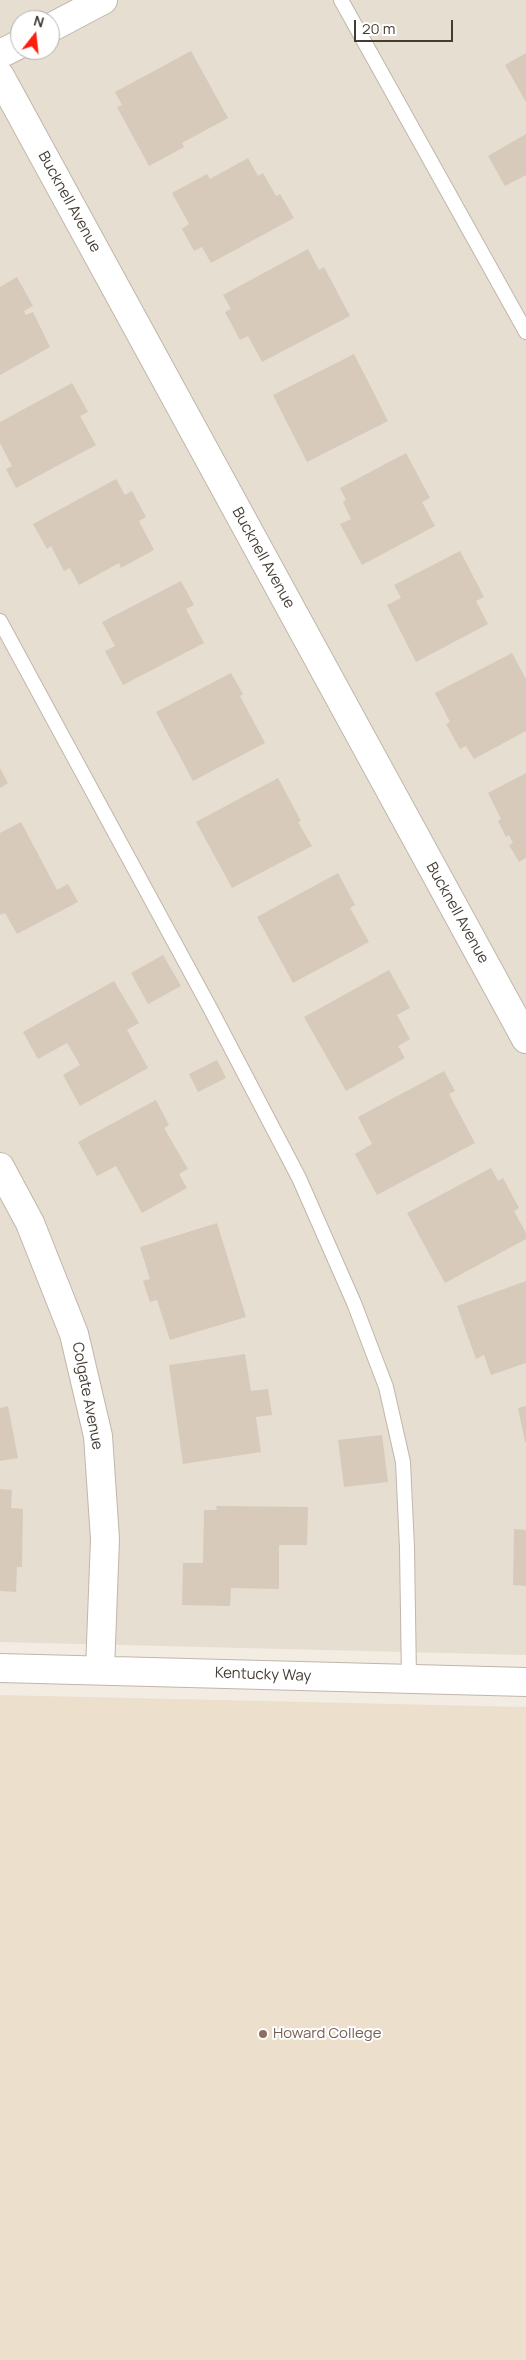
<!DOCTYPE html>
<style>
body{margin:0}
#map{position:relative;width:526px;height:2360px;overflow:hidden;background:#f2ece3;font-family:Manrope,sans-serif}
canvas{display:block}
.north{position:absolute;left:10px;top:10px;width:50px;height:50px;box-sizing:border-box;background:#fff;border:1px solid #b4b1ad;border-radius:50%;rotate:16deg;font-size:14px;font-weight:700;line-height:20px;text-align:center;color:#443c33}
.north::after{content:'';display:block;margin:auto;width:18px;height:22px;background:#fe1e0e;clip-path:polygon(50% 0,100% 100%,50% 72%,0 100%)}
.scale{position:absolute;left:354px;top:20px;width:99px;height:22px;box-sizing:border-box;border:2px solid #443c33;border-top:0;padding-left:6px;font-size:15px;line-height:18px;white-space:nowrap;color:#443c33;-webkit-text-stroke:4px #fff;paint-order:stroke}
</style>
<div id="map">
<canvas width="526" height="2360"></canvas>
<div class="north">N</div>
<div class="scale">20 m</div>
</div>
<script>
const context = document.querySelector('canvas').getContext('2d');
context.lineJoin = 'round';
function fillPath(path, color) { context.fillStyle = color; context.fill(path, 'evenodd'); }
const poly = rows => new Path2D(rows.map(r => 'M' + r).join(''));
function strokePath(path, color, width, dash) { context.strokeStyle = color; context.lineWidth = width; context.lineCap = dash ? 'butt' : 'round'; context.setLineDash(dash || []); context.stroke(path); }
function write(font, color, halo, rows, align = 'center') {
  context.font = font + ' Manrope,sans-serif'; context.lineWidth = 4; context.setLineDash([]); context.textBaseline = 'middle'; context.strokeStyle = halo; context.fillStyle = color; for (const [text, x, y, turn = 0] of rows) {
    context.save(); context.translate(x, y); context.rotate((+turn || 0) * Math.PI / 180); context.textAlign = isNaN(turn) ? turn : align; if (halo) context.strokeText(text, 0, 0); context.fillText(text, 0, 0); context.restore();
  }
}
fillPath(poly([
 [0,0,526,0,526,1655,0,1642],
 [20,20,50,20,50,50,20,50]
]), '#e6ded1');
fillPath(poly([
 [0,1695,526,1707,526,2360,0,2360]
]), '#ece0cc');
fillPath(poly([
 [191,51,228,118,182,143,184,147,149,166,117,107,122,105,115,92],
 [526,53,526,102,505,65],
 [526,134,526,175,505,186,488,156],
 [248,158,258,176,263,173,276,196,280,194,294,218,211,263,202,247,194,251,182,229,189,224,172,193,207,174,210,179],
 [308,249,319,270,324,267,350,316,262,362,248,336,240,340,225,312,231,309,223,295],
 [17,277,33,306,24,311,26,315,33,312,50,347,0,375,0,287],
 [354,354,388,421,307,462,273,395],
 [72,383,88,412,80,416,96,445,16,488,6,469,12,466,0,443,0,422],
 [406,453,430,498,422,502,435,526,362,565,340,524,351,519,343,502,346,500,340,488],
 [116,479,125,495,132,491,146,517,139,521,154,550,121,568,119,563,79,585,70,568,64,571,51,546,47,549,33,524],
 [460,551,484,597,476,601,488,624,416,662,387,605,401,598,394,585],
 [181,581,194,605,186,609,204,643,123,685,105,651,115,646,102,622],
 [512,653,526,679,526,731,474,759,466,746,460,749,446,724,450,722,435,693],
 [231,673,243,694,240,696,265,743,193,781,156,712],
 [0,768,8,783,0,788],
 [526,773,526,858,519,862,509,845,513,843,509,835,506,837,498,821,501,819,488,793],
 [278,778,301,821,298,822,312,846,232,888,196,822],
 [21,822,57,890,68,884,78,902,17,934,5,913,1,915,0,913,0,833],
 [338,873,355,905,350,908,369,942,293,983,257,917],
 [163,955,181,986,148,1004,131,973],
 [389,970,410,1008,397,1015,410,1039,398,1046,405,1058,346,1091,304,1017],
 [114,981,139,1023,127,1030,148,1068,80,1106,63,1075,80,1065,67,1043,38,1059,23,1032],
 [217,1060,226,1078,198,1092,189,1074],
 [444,1071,455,1091,449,1094,475,1143,377,1195,355,1154,372,1144,358,1117],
 [156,1100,169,1125,164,1128,188,1169,179,1174,187,1188,142,1213,116,1166,97,1176,78,1142],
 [491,1168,498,1181,503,1178,519,1208,514,1211,526,1233,526,1239,445,1283,407,1213],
 [217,1223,246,1317,170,1340,157,1300,150,1302,143,1281,150,1279,140,1247],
 [526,1281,526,1363,491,1375,484,1355,476,1359,457,1306],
 [245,1354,251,1391,268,1389,272,1415,256,1417,261,1452,183,1464,169,1365],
 [8,1406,18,1458,0,1461,0,1408],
 [526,1406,526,1442,525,1442,518,1408],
 [382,1435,388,1482,344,1487,338,1440],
 [0,1489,12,1490,11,1508,23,1509,22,1567,17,1567,16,1592,0,1591],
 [216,1506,308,1507,307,1545,279,1545,279,1589,231,1588,230,1606,182,1605,183,1563,203,1563,204,1510,217,1510],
 [514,1529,526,1530,526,1586,513,1585]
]), '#d7cabb');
const lane = poly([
 [341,0,526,332],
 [0,621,210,1008,299,1178,354,1303,386,1387,403,1462,407,1548,409,1679]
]);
const street = poly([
 [50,28,103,0],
 [0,54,20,44],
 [0,76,526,1039],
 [0,1167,30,1223,74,1334,98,1436,105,1539,100,1670],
 [0,1668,526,1682]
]);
strokePath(lane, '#c0b6a9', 16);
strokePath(street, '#c0b6a9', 30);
strokePath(lane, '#fff', 14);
strokePath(street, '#fff', 28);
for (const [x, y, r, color] of [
 [263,2034,5,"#8d6e63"]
]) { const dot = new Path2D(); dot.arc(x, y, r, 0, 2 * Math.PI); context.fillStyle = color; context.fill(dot); strokePath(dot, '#fff', 2); }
write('15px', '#443c33', '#fff', [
 ["Bucknell Avenue",69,202,61],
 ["Bucknell Avenue",263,558,61],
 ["Bucknell Avenue",457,913,61],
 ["Colgate Avenue",87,1396,79],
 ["Kentucky Way",263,1675,2]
]);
write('15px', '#785e54', '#fff', [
 ["Howard College",273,2034]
], 'left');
</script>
